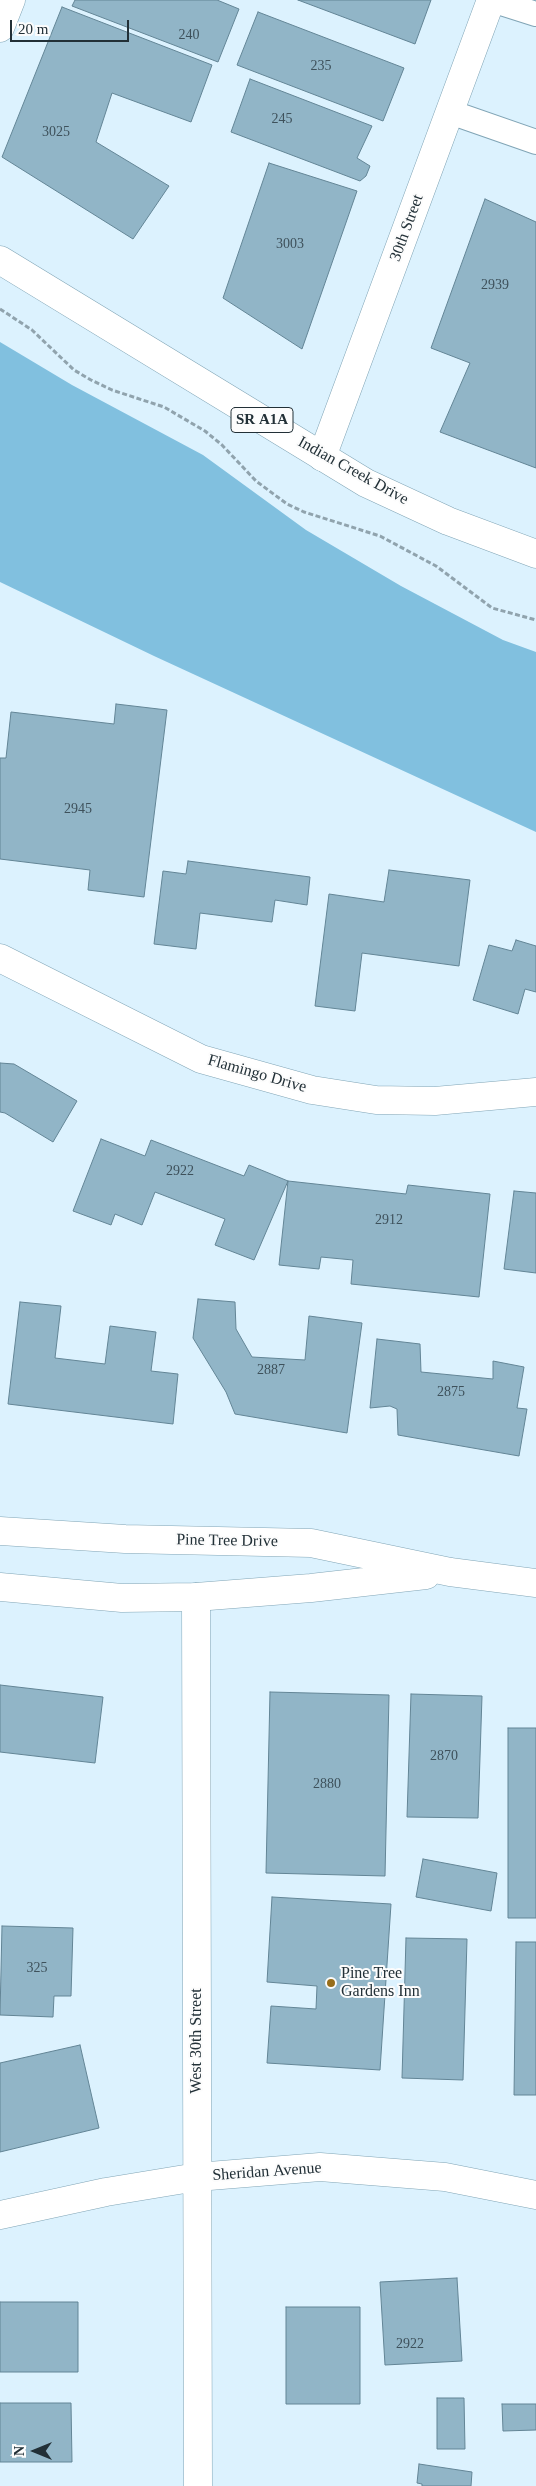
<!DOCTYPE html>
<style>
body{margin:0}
#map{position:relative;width:536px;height:2486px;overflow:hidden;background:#dcf2fe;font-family:Georgia,serif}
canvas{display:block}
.north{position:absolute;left:10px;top:2426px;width:50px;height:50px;-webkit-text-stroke:4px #fcfcfc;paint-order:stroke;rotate:270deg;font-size:14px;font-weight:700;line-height:20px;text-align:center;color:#223037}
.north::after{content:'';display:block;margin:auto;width:18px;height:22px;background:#223037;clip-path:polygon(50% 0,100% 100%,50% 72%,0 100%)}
.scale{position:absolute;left:10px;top:20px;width:119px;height:22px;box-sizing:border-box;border:2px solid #223037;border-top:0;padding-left:6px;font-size:15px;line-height:18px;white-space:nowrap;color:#223037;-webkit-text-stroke:4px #fcfcfc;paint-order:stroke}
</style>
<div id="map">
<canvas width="536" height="2486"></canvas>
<div class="north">N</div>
<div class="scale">20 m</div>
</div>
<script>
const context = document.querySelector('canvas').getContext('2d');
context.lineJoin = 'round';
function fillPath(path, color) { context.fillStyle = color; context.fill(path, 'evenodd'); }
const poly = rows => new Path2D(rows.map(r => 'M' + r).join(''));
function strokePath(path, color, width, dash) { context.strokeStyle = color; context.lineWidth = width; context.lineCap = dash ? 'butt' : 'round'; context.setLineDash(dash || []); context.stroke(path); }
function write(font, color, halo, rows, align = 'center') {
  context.font = font + ' Georgia,serif'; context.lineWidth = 4; context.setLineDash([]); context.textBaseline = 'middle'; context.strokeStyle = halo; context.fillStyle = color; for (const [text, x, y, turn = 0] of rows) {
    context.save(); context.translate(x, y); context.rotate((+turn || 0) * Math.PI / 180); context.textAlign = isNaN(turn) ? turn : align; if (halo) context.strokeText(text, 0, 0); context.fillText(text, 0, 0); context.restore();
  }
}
fillPath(poly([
 [0,342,72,385,203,455,306,530,401,586,503,640,536,652,536,832,154,656,0,582]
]), '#81c0df');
const building = poly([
 [75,0,217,0,239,9,218,62,72,6,75,0],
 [298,0,431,0,415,44,298,0],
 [62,7,212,65,191,122,112,93,96,142,169,186,133,239,2,157,62,7],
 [258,12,404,68,383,121,237,65,258,12],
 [250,79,372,126,357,158,370,166,366,176,360,181,231,132,250,79],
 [269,163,357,191,302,349,223,298,269,163],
 [485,199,536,222,536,468,440,432,470,363,431,348,485,199],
 [116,704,167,710,144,897,88,890,90,870,0,859,0,758,6,758,11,712,114,724,116,704],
 [188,861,310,877,307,905,275,900,272,922,200,913,196,949,154,944,163,871,186,874,188,861],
 [389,870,470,880,459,966,362,953,355,1011,315,1006,329,894,384,902,389,870],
 [516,940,536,946,536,992,525,989,518,1014,473,1000,489,945,512,951,516,940],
 [0,1063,14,1064,77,1101,53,1142,5,1113,0,1112,0,1063],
 [101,1139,145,1156,151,1140,244,1176,249,1165,288,1181,254,1260,215,1245,225,1219,155,1192,142,1225,115,1214,111,1225,73,1211,101,1139],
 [288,1181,406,1194,408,1185,490,1194,479,1297,351,1284,353,1260,321,1257,319,1269,279,1265,288,1181],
 [514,1191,536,1193,536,1273,504,1269,514,1191],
 [198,1299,235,1302,236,1329,252,1357,305,1360,309,1316,362,1323,347,1433,235,1414,226,1392,193,1338,198,1299],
 [20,1302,61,1306,55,1358,105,1364,110,1326,156,1332,151,1371,178,1374,173,1424,8,1404,20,1302],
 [377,1339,420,1344,421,1372,493,1379,493,1361,524,1367,517,1408,527,1409,519,1456,398,1435,397,1409,390,1406,370,1408,377,1339],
 [0,1685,103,1697,95,1763,0,1752,0,1685],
 [270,1692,389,1695,385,1876,266,1873,270,1692],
 [411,1694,482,1696,478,1818,407,1817,411,1694],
 [508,1728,536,1728,536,1918,508,1918,508,1728],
 [423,1859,497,1873,491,1911,416,1897,423,1859],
 [272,1897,391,1904,380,2070,267,2063,271,2006,316,2009,317,1986,267,1982,272,1897],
 [2,1926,73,1928,71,1996,54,1996,53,2017,0,2015,2,1926],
 [406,1938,467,1939,463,2080,402,2078,406,1938],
 [516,1942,536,1942,536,2095,514,2095,516,1942],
 [80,2045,99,2128,0,2152,0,2063,80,2045],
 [457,2278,462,2361,385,2365,380,2282,457,2278],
 [0,2302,78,2302,78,2372,0,2372,0,2302],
 [286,2307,360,2307,360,2404,286,2404,286,2307],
 [437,2398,464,2398,465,2449,437,2449,437,2398],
 [0,2403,71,2403,72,2462,0,2462,0,2403],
 [502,2404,536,2404,536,2430,503,2431,502,2404],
 [419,2464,472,2472,471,2486,422,2486,422,2484,417,2483,419,2464]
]);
fillPath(building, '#91b5c7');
strokePath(building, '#638596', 1);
const lane = poly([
 [492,0,536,14],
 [450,112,536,142]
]);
const street = poly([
 [0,28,11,0],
 [322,457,491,0],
 [0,958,201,1059,312,1090,376,1100,435,1101,536,1092],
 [196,1597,198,2486],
 [0,2215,106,2192,197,2177,320,2167,445,2177,536,2195]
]);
const secondary = poly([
 [0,1531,125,1539,311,1543,450,1572,536,1583],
 [0,1587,122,1598,196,1597,311,1588,426,1575]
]);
const primary = poly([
 [0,260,366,483,448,521,536,554]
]);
strokePath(lane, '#81a5b6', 26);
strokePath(street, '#81a5b6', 29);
strokePath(secondary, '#81a5b6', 29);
strokePath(primary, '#81a5b6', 29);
strokePath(poly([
 [0,309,32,330,74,370,91,380,112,390,164,407,205,431,222,445,256,481,287,504,304,512,380,536,436,566,492,608,536,620]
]), '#90a3ad', 3, [5, 2.5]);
strokePath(lane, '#fff', 24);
strokePath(street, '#fff', 28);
strokePath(secondary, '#fff', 28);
strokePath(primary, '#fff', 28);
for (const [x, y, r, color] of [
 [331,1983,5,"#976d19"]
]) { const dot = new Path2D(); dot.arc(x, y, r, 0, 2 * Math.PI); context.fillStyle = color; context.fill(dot); strokePath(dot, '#fcfcfc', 2); }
write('14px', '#3e515b', null, [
 ["240",189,35],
 ["235",321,66],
 ["245",282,119],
 ["3025",56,132],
 ["3003",290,244],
 ["2939",495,285],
 ["2945",78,809],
 ["2922",180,1171],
 ["2912",389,1220],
 ["2887",271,1370],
 ["2875",451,1392],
 ["2870",444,1756],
 ["2880",327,1784],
 ["325",37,1968],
 ["2922",410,2344]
]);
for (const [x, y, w] of [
 [262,420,62]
]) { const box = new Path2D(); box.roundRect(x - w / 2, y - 12.5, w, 25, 4); context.fillStyle = '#fcfcfc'; context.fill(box); strokePath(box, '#223037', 1); }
write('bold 15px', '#223037', null, [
 ["SR A1A",262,420]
]);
write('16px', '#223037', '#fcfcfc', [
 ["30th Street",407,228,-70],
 ["Indian Creek Drive",353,471,29],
 ["Flamingo Drive",257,1074,16],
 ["Pine Tree Drive",227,1541,1],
 ["West 30th Street",197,2041,-90],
 ["Sheridan Avenue",267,2172,-4]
]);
write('16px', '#223037', '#fcfcfc', [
 ["Pine Tree",341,1974],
 ["Gardens Inn",341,1992]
], 'left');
</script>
